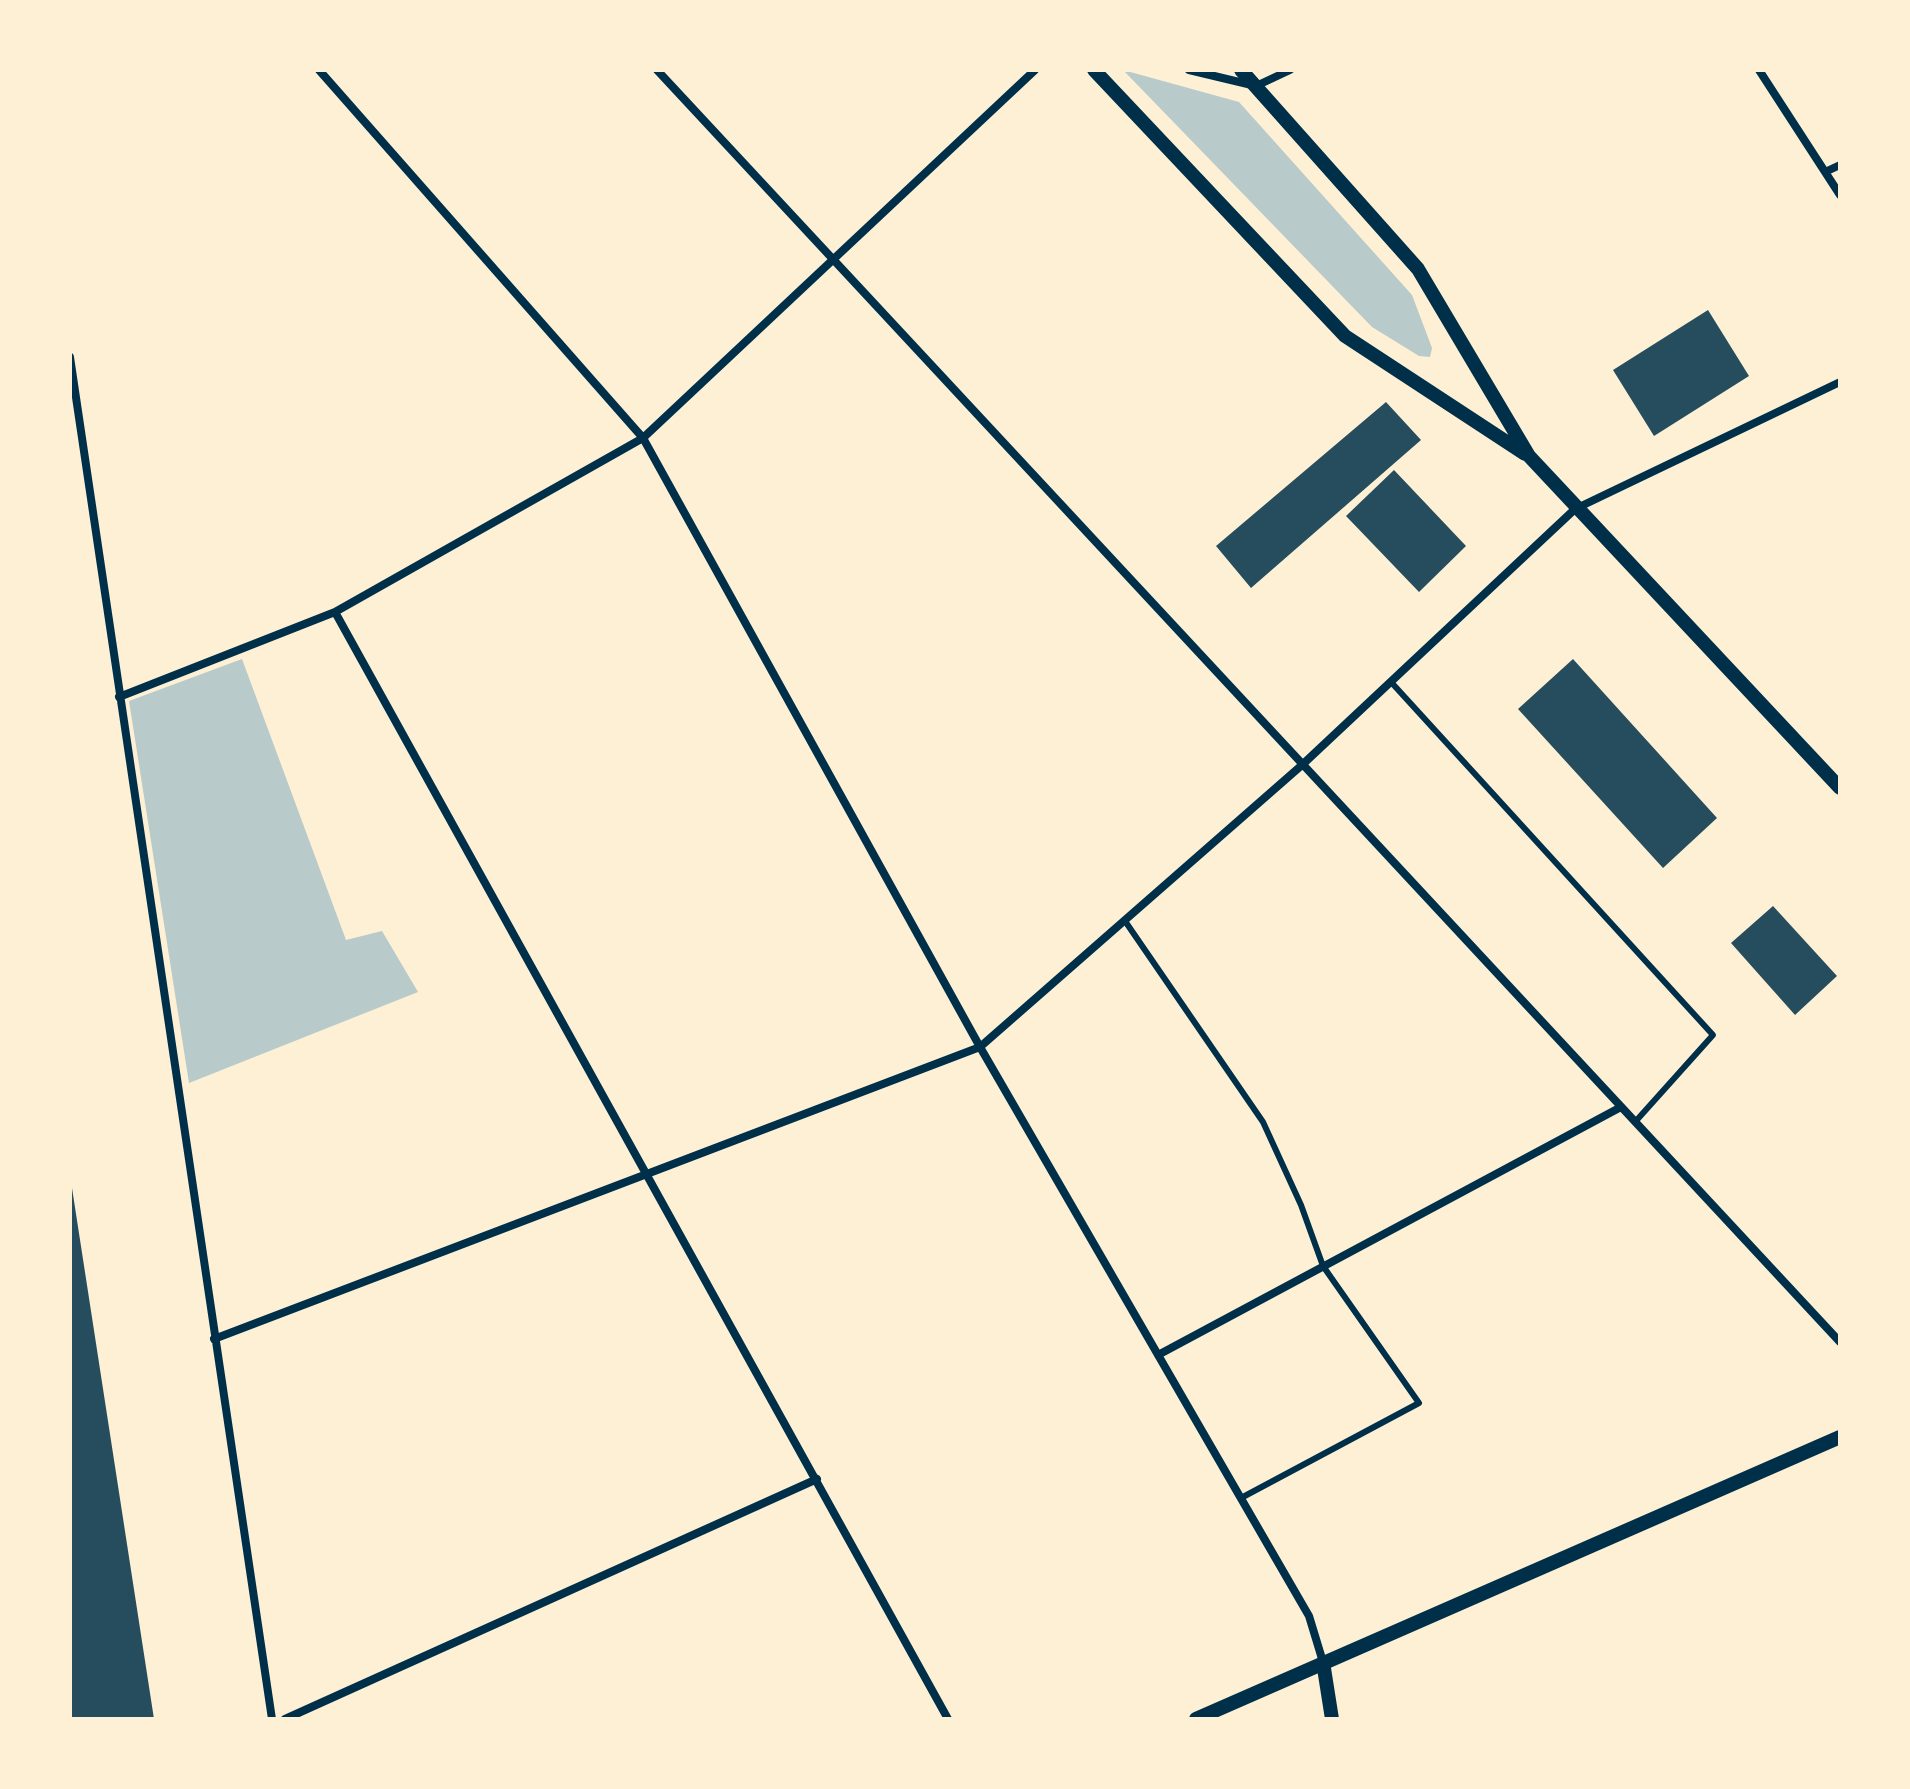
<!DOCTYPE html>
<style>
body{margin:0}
#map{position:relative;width:1910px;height:1789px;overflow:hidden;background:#fdf0d5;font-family:Montserrat,sans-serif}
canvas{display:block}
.frame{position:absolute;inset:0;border:72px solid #fdf0d5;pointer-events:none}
</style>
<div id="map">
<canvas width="1910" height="1789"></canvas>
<div class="frame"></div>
</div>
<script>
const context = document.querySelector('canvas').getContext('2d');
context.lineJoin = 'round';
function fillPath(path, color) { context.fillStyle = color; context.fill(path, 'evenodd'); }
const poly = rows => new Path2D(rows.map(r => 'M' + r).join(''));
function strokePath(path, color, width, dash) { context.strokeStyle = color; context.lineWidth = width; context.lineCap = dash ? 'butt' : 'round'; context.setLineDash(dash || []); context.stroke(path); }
fillPath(poly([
 [1123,70,1239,102,1412,295,1432,348,1430,357,1419,356,1372,327],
 [242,659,346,940,382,931,418,992,189,1083,129,701]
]), '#b9caca');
fillPath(poly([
 [1708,310,1749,376,1654,436,1613,370],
 [1386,402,1421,440,1251,588,1216,546],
 [1394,470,1466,546,1419,592,1346,516],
 [1573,659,1717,818,1663,868,1518,709],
 [1773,906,1837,976,1795,1015,1731,943],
 [70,1188,72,1188,154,1719,70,1719]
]), '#264d5e');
strokePath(poly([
 [1391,682,1713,1035,1635,1122],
 [1125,921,1263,1122,1301,1205,1323,1266,1419,1403,1241,1498]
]), '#003049', 6);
strokePath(poly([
 [319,70,643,438,980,1047,1309,1616,1323,1662],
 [657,70,1840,1342],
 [1189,70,1256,86,1290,70],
 [1759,70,1840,195],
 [1825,172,1840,165],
 [70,357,272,1719],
 [335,612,948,1719],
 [119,697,335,612,643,438,1035,70],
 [214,1339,980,1047,1302,765,1575,509,1840,382],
 [1158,1355,1621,1107],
 [285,1719,817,1479]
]), '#003049', 8);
strokePath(poly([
 [1094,70,1345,336,1525,454],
 [1241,70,1418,269,1529,456,1840,788],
 [1323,1662,1332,1719],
 [1196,1719,1840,1437]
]), '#003049', 14);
</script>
